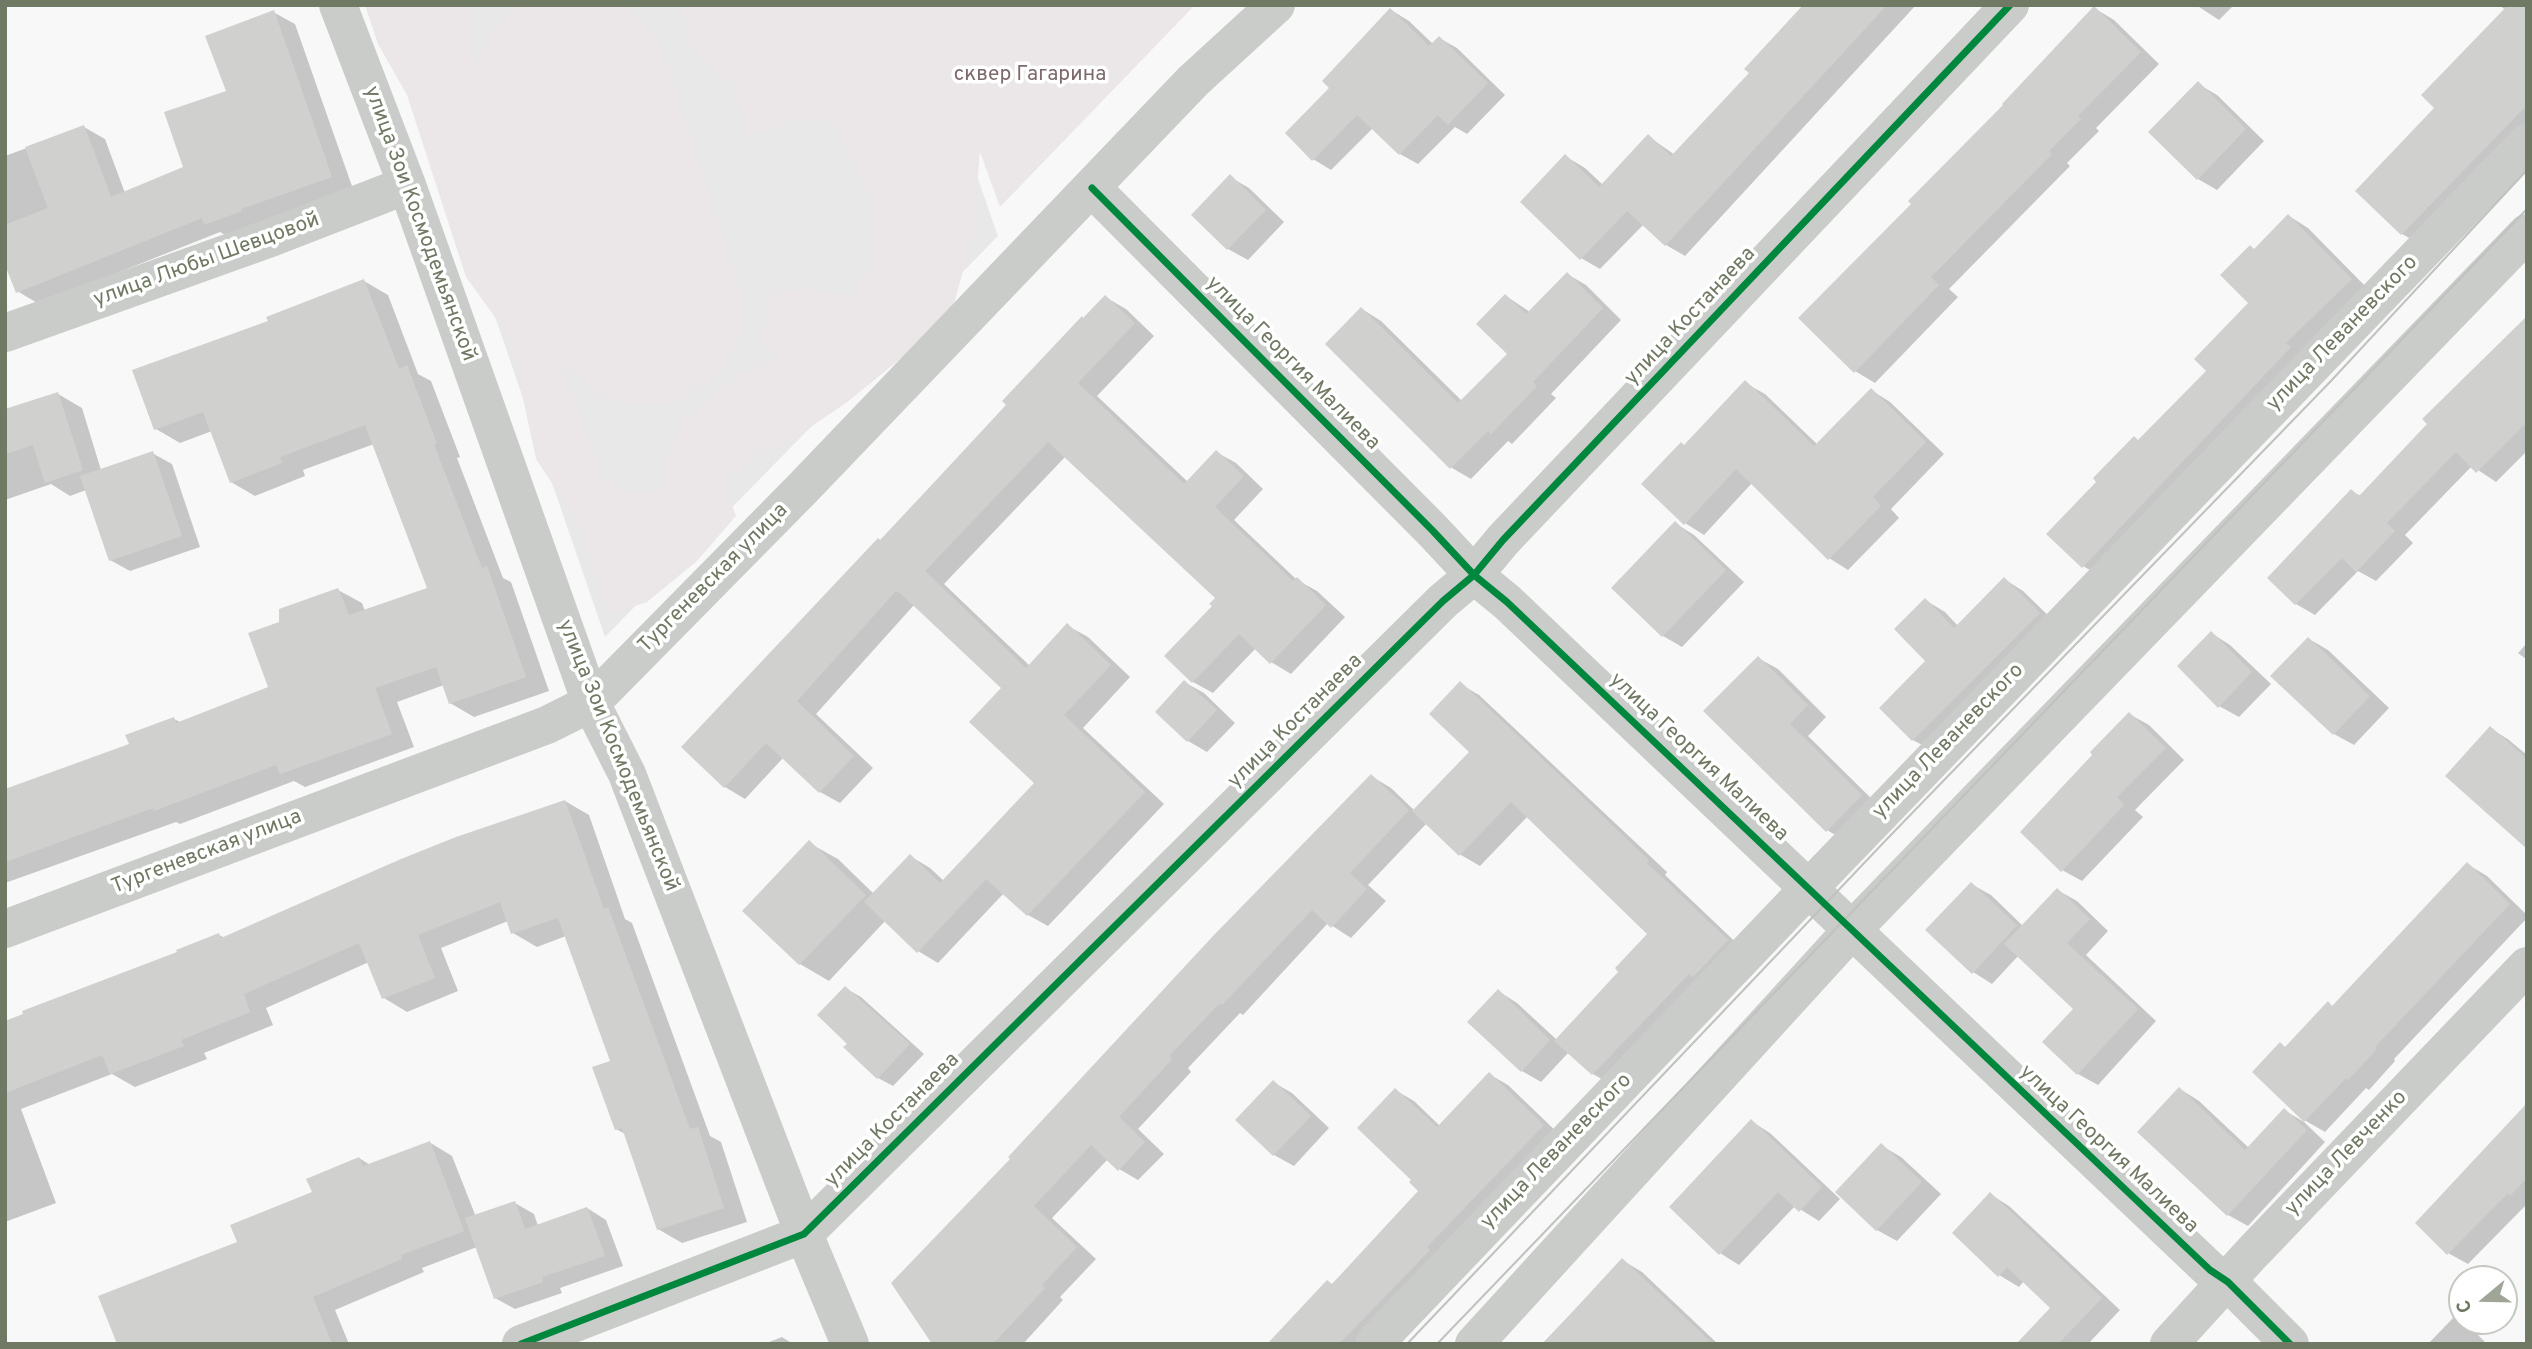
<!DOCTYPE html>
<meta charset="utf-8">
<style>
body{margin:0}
#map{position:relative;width:2532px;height:1349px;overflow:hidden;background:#f8f8f8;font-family:Overpass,sans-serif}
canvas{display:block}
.frame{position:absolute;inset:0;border:7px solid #6f7963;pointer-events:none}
.north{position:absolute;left:2448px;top:1265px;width:70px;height:70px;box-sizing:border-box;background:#fff;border:2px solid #c5c9c1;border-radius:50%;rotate:251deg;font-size:19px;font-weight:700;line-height:28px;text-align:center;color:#6f7963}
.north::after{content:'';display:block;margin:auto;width:24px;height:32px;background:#9fa597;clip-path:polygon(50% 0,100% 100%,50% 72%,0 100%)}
</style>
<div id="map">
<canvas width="2532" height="1349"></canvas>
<div class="frame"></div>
<div class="north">С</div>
</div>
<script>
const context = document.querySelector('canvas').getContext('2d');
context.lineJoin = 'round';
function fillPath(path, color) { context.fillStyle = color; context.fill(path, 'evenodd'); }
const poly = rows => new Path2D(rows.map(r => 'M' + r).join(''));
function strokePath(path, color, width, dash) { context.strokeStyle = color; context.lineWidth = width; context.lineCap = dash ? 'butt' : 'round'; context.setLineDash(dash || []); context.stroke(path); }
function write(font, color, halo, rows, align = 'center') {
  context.font = font + ' Overpass,sans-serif'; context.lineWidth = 7; context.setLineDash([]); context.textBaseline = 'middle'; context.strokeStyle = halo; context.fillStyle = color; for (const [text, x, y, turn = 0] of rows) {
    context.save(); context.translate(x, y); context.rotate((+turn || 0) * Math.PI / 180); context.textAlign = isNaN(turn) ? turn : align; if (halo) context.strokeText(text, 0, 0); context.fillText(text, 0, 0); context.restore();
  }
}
fillPath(poly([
 [388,5,917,5,998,236,605,637]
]), '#e7e8e7');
fillPath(poly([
 [365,5,472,5,476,71,485,42,498,23,519,5,626,5,641,17,655,35,665,56,743,298,742,321,737,343,726,363,712,380,692,393,672,402,649,405,626,404,605,397,585,385,569,369,558,353,602,475,623,493,658,492,679,422,700,408,737,376,776,358,762,339,768,297,789,289,818,290,850,296,872,264,870,200,831,119,795,119,745,138,735,86,689,47,681,5,1195,5,1000,207,980,152,973,234,954,304,910,351,846,403,778,449,762,452,723,481,736,516,697,561,647,602,609,614,575,518,536,459,510,338,466,277,407,95,378,44]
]), '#ebe7e8');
fillPath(poly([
 [1805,5,1916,5,1685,256,1666,245,1644,224,1600,269,1581,258,1565,156,1585,168,1603,185,1648,136,1675,155,1751,73],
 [2196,5,2234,5,2219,20],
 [2500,5,2527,5,2527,141,2424,246,2402,234,2436,108,2506,11],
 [2094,8,2114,20,2159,64,2096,128,2099,131,2067,163,2070,166,1949,289,1958,297,1875,383,1855,371,1913,204],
 [1391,10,1409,21,1433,44,1439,38,1457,48,1505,95,1467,134,1455,127,1418,164,1400,154,1373,128,1331,170,1313,159],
 [273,12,295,24,353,189,227,236,220,232,39,304,17,291,5,260,5,156,84,127,105,139,125,193,185,168],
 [2198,84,2217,95,2264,141,2217,190,2198,179],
 [1230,177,1249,188,1284,222,1248,260,1228,249],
 [2289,216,2308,228,2370,291,2102,577,2083,566,2140,441,2208,371,2251,303,2255,250],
 [1567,274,1586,285,1621,320,1551,394,1556,398,1512,444,1508,441,1471,479,1452,468,1328,344,1362,309,1381,321,1462,401,1509,354,1506,296,1530,312],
 [364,281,388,295,418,374,431,381,460,457,457,458,503,578,511,582,549,691,474,717,450,703,444,685,397,702,414,747,305,787,294,781,180,824,176,822,5,883,5,794,131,745,174,719,182,723,271,688,281,623,338,590,362,603,365,611,429,589,374,444,303,470,305,476,255,496,231,482,212,431,180,443,156,429],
 [1105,297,1126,309,1154,336,1097,396,1188,482,1216,452,1236,463,1263,489,1234,520,1297,580,1317,591,1345,617,1291,674,1271,662,1256,648,1213,693,1193,682,1167,656,1214,606,1218,598,1066,456,944,584,1030,666,1068,626,1088,637,1130,677,1083,728,1164,804,1048,926,1028,915,1004,893,938,963,918,951,886,920,829,981,800,964,744,911,809,843,838,859,874,894,910,856,930,868,944,881,1036,783,1003,688,914,605,816,714,873,768,840,803,820,792,784,757,745,799,725,787,683,747,881,542],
 [2527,317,2527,451,2496,482,2472,466,2405,535,2413,543,2376,581,2358,571,2315,615,2296,604,2270,578,2351,491,2361,496,2430,424,2425,419],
 [1745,383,1765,394,1818,445,1871,390,1890,402,1944,454,1891,509,1899,518,1848,570,1829,558,1752,483,1704,535,1685,523,1685,446],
 [58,394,82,408,101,470,152,453,172,464,200,547,130,571,110,560,86,490,70,496,51,484,5,500,5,411],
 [1675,523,1694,535,1744,582,1682,647,1663,636],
 [2004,579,2023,591,2058,625,1933,751,1913,740,1928,661,1925,600,1945,612,1958,626],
 [2211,633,2230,645,2271,684,2239,717,2219,706],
 [2309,639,2328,650,2389,708,2354,745,2334,734],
 [2527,643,2527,660,2518,653],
 [1758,658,1778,669,1826,717,1808,736,1880,807,1847,842,1827,830],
 [1184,682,1204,693,1235,723,1207,752,1188,741],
 [1460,684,1479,695,1667,872,1665,875,1746,952,1612,1085,1593,1074,1569,1052,1541,1082,1522,1071,1498,991,1517,1003,1557,1040,1621,972,1650,934,1528,816,1480,866,1461,855,1427,823,1368,885,1386,901,1351,938,1328,923,1243,1015,1240,1013,1188,1068,1191,1072,1138,1129,1164,1154,1138,1180,1119,1169,1108,1159,1052,1218,1096,1259,1060,1297,1063,1300,1023,1344,942,1344,929,1335,1371,776,1391,788,1415,811,1471,752],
 [2129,714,2149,725,2184,760,2135,810,2143,817,2082,881,2062,870],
 [2490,728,2509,740,2527,755,2527,843],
 [565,801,589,815,625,919,632,923,710,1136,721,1142,747,1222,682,1243,658,1229,627,1135,616,1129,612,1062,566,936,537,947,513,933,508,921,441,948,458,991,407,1012,384,998,369,962,266,1008,273,1025,204,1053,207,1059,135,1087,112,1074,21,1109,56,1203,5,1222,5,1023,179,953,219,935,225,938],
 [2467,864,2487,876,2527,915,2527,918,2394,1059,2395,1061,2369,1090,2366,1088,2325,1132,2306,1121,2254,1072,2334,1007],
 [1971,884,1991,895,2023,926,2057,890,2077,901,2108,931,2086,955,2156,1021,2098,1085,2078,1074,2076,1008,2019,955,1992,984,1973,972],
 [845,988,861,997,924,1054,893,1086,878,1078,849,1044],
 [1489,1074,1508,1085,1562,1137,1368,1344,1268,1344,1333,1285,1420,1191,1414,1180,1395,1090,1414,1101,1440,1126],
 [1273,1082,1292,1093,1329,1128,1294,1166,1274,1155,1237,1120],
 [2180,1089,2199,1101,2249,1148,2284,1110,2304,1122,2325,1142,2248,1226,2228,1215,2139,1132],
 [2527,1110,2527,1204,2468,1264,2448,1253],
 [1751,1121,1770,1133,1840,1199,1819,1221,1795,1206,1739,1265,1720,1253],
 [429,1142,452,1156,476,1217,515,1203,534,1214,538,1226,587,1208,606,1220,623,1266,560,1288,562,1293,515,1309,495,1298,477,1247,422,1268,424,1272,335,1310,349,1344,119,1344,239,1243,314,1193,359,1158,370,1165],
 [1882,1146,1901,1157,1941,1194,1897,1241,1877,1230,1838,1192],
 [1990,1194,2009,1206,2120,1310,2088,1344,2020,1344,2052,1308,2024,1281,2019,1287,1999,1275],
 [1622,1260,1642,1272,1718,1344,1542,1344],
 [2453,1318,2472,1329,2487,1344,2428,1344],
 [782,1337,793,1344,764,1344]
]), '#0003');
fillPath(poly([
 [1803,5,1887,5,1665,246,1627,211,1580,260,1520,202,1565,154,1599,187,1648,134,1671,156,1749,73,1744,69],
 [2508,5,2527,5,2527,105,2401,235,2355,191,2434,108,2421,95],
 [2094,6,2141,52,2078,116,2081,119,2049,151,2052,154,1931,277,1939,285,1854,373,1798,318,1911,204,1908,201,2003,105,2002,104],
 [1390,8,1429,46,1439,36,1488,83,1448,125,1438,115,1399,155,1357,115,1312,161,1285,133,1329,88,1322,81],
 [274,10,332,177,241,209,242,211,204,225,202,218,16,293,5,265,5,225,48,208,25,147,84,125,111,197,183,167,164,112,226,91,205,36],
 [2198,81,2246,129,2197,180,2148,132],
 [1230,174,1266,210,1227,250,1191,215],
 [2288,214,2352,279,2286,343,2291,347,2082,568,2046,534,2096,482,2093,478,2134,436,2138,440,2206,371,2194,359,2248,303,2220,275,2250,245,2254,249],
 [1567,272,1603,308,1533,382,1537,386,1491,434,1488,431,1450,469,1325,344,1361,307,1458,403,1507,354,1476,324,1505,294,1526,314],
 [364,279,399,369,407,365,437,444,434,445,482,568,487,566,526,677,449,704,436,667,375,688,392,734,280,774,276,765,154,811,153,808,5,862,5,789,129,744,125,735,174,717,176,723,268,687,248,633,279,622,279,609,338,588,349,615,427,588,365,425,280,457,282,463,230,483,203,412,154,430,132,370,268,321,266,317],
 [1105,295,1135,323,1078,383,1184,484,1216,450,1244,476,1215,507,1293,581,1297,577,1326,605,1270,664,1239,634,1192,683,1164,656,1212,606,1209,604,1215,598,1048,442,925,571,1026,668,1067,623,1111,665,1064,715,1145,792,1027,916,986,879,917,953,864,902,910,854,940,883,1034,783,969,722,1001,688,901,594,896,591,797,701,854,756,819,793,766,743,724,788,681,747,878,538,880,540,926,491,1006,405,1002,401,1082,316,1083,318],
 [2527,316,2527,422,2476,473,2456,452,2387,523,2395,531,2356,572,2342,558,2295,605,2267,578,2351,489,2359,496,2427,424,2422,419],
 [1745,380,1814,446,1871,388,1926,442,1873,497,1881,506,1828,560,1736,469,1684,525,1641,484,1681,442,1684,445],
 [58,392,83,470,45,483,33,445,5,454,5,409],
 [153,451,182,536,109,561,80,476],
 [1675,521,1726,570,1662,637,1611,588],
 [2004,577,2040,613,1912,741,1879,708,1925,661,1894,629,1925,598,1954,628],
 [2211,631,2252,672,2218,708,2177,666],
 [2308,637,2370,696,2333,735,2270,676],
 [1758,656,1808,705,1790,724,1862,795,1826,832,1703,711],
 [1184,680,1217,710,1187,742,1155,712],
 [1460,681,1649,860,1647,863,1728,940,1693,977,1689,974,1592,1075,1554,1041,1618,972,1615,968,1647,934,1511,802,1459,856,1412,811,1469,752,1429,714],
 [2129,712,2166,748,2117,797,2124,805,2061,872,2020,832,2092,755,2090,752],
 [2490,726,2527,759,2527,849,2445,776],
 [1371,774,1409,810,1350,873,1367,889,1331,928,1312,910,1222,1005,1220,1003,1169,1056,1172,1059,1119,1117,1145,1142,1118,1171,1091,1145,1034,1206,1077,1247,1042,1285,1045,1288,993,1344,932,1344,891,1283,1010,1159,1008,1157,1213,936],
 [565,800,604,909,608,907,690,1129,698,1127,724,1208,657,1230,622,1128,615,1130,592,1067,610,1061,558,918,511,934,500,902,418,935,435,978,382,999,359,943,244,994,250,1012,181,1040,184,1046,110,1074,102,1055,5,1093,5,1021,23,1014,22,1011,177,952,176,950,219,933,221,938,401,859,456,837],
 [809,840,866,895,799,965,742,911],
 [2467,862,2510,904,2375,1047,2377,1049,2348,1080,2346,1078,2304,1122,2252,1072,2280,1042,2285,1047,2328,1001,2332,1006],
 [1971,882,2017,925,1972,974,1925,930],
 [2057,888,2090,919,2067,943,2138,1009,2077,1075,2042,1042,2073,1009,2004,944],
 [845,986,910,1044,877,1079,843,1047,847,1044,817,1015],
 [1498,989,1550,1040,1521,1072,1467,1022],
 [1489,1072,1544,1125,1427,1247,1430,1250,1339,1344,1267,1344,1327,1280,1332,1284,1418,1191,1409,1182,1411,1180,1357,1128,1395,1088,1437,1127],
 [1273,1080,1311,1116,1273,1156,1235,1120],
 [2179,1087,2245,1150,2284,1108,2307,1130,2227,1216,2137,1132],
 [2527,1103,2527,1178,2510,1196,2508,1193,2447,1255,2415,1223],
 [1751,1119,1822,1187,1799,1212,1778,1192,1719,1255,1669,1207],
 [430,1141,464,1231,401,1255,402,1259,313,1297,332,1344,117,1344,98,1296,237,1242,230,1225,312,1192,306,1179,359,1157,363,1166],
 [1881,1143,1922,1182,1876,1231,1835,1192],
 [1990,1192,2102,1298,2058,1344,2016,1344,2050,1308,2007,1267,1998,1277,1952,1233],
 [515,1201,525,1229,587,1207,605,1256,542,1277,543,1282,494,1299,465,1218],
 [1622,1258,1713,1344,1543,1344]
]), '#d0d1cf');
strokePath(poly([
 [338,5,407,185,591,703,627,774,804,1234,850,1344],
 [1092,188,1433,531,1474,575,1507,602,2210,1270,2228,1282,2290,1344],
 [5,333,273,237,407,185],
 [5,929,547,725,591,703,802,489,1193,81,1276,5],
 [521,1344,804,1234,1443,601,1474,575,1503,540,2010,5],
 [1374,1344,1809,888,2527,143],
 [1474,1344,1851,931,2527,233],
 [2169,1344,2252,1253,2527,966]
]), '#caccc9', 38);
strokePath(poly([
 [1407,1344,1887,839,2330,382,2527,170],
 [1437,1344,2527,209]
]), '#c0c2bf', 2);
strokePath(poly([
 [1092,188,1433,531,1474,575,1507,602,2210,1270,2228,1282,2290,1344],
 [521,1344,804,1234,1443,601,1474,575,1503,540,2010,5]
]), '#00873e', 7);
write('21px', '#7d6a6d', '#fff', [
 ["сквер Гагарина",1030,76]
]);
write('21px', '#6f7963', '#fff', [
 ["улица Зои Космодемьянской",419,224,70],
 ["улица Любы Шевцовой",207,261,-20],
 ["улица Костанаева",1691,317,-47],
 ["улица Леваневского",2343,334,-46],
 ["улица Георгия Малиева",1292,364,45],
 ["Тургеневская улица",714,579,-45],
 ["улица Костанаева",1296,722,-45],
 ["улица Леваневского",1949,742,-46],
 ["улица Зои Космодемьянской",617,756,68],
 ["улица Георгия Малиева",1698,758,43],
 ["Тургеневская улица",207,853,-21],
 ["улица Костанаева",893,1121,-45],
 ["улица Георгия Малиева",2108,1150,43],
 ["улица Леваневского",1557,1152,-46],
 ["улица Левченко",2347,1154,-46]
]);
</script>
